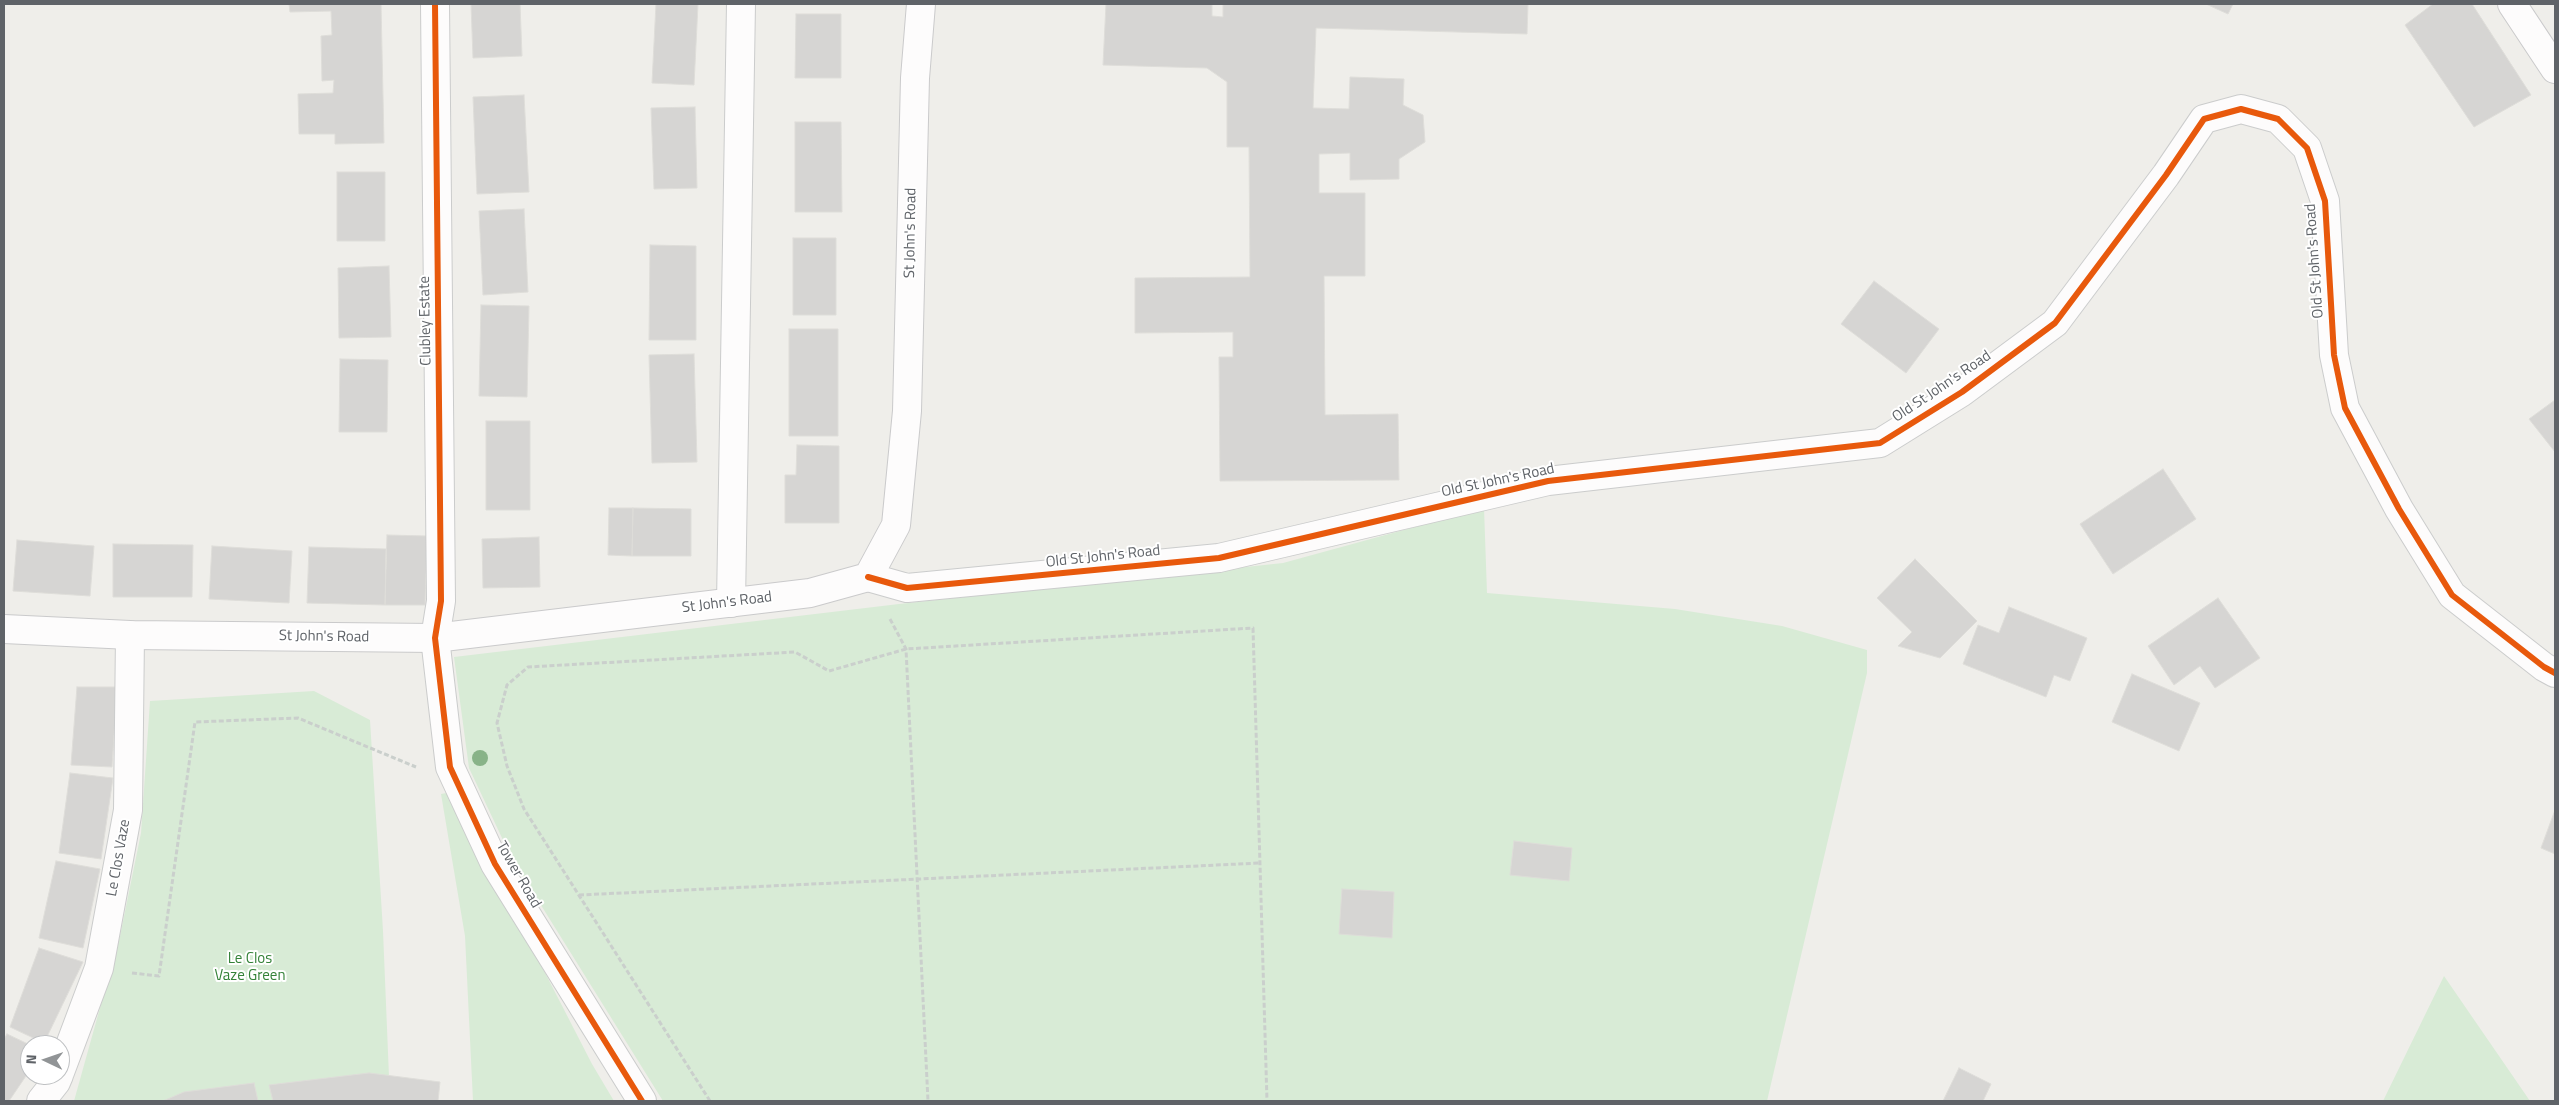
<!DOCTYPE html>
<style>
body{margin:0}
#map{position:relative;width:2559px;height:1105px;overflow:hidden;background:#efeeea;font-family:"Titillium Web",sans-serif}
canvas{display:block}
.frame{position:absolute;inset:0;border:5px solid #5f6368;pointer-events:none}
.north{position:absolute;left:20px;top:1035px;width:50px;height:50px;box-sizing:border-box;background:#fff;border:1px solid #bfc1c3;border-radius:50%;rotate:273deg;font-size:14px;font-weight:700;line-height:20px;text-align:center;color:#5f6368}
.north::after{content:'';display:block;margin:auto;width:18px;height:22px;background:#919496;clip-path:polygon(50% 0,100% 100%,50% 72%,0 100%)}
</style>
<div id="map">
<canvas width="2559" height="1105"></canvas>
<div class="frame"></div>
<div class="north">N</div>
</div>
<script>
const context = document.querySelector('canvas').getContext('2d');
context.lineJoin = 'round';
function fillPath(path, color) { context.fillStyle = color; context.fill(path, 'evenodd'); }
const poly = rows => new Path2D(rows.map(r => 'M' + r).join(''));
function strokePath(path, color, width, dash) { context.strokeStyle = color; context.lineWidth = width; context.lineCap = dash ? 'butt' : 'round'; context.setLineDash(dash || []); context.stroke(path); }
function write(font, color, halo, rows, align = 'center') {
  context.font = font + ' "Titillium Web",sans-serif'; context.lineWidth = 4; context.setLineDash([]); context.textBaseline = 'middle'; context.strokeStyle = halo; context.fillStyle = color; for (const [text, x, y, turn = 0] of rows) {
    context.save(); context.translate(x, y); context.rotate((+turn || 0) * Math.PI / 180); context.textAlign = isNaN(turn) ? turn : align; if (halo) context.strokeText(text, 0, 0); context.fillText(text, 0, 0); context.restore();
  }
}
fillPath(poly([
 [1484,508,1487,593,1675,609,1782,626,1867,650,1867,673,1767,1101,663,1101,511,857,469,768,454,657,899,604,1283,563],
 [314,691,370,720,383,931,390,1101,74,1101,120,936,141,833,150,701],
 [452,792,592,1064,614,1101,473,1101,465,936,441,794],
 [2444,976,2530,1101,2383,1101]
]), '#d8ebd6');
const building = poly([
 [289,4,381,4,384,143,335,144,335,134,299,134,298,94,333,93,334,80,322,81,321,36,332,35,331,11,290,12,289,4],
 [471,4,520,4,522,56,473,58,471,4],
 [656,4,698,4,694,85,652,83,656,4],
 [1106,4,1212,4,1212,16,1223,17,1223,4,1528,4,1527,34,1316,28,1313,108,1349,109,1350,77,1404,79,1403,105,1423,115,1425,142,1399,159,1399,179,1350,180,1350,153,1319,154,1319,193,1365,193,1365,276,1324,276,1325,415,1398,414,1399,480,1220,481,1219,357,1233,357,1233,332,1135,333,1135,278,1250,277,1249,147,1227,147,1227,82,1207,68,1103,65,1106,4],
 [2206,4,2233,4,2228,14,2206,4],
 [2433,4,2472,4,2531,95,2474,127,2405,25,2433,4],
 [796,14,841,14,841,78,795,78,796,14],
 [524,95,529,192,477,194,473,97,524,95],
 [695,107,697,188,654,189,651,108,695,107],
 [795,122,841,122,842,212,795,212,795,122],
 [337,172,385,172,385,241,337,241,337,172],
 [524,209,528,292,483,295,479,211,524,209],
 [793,238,836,238,836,315,793,315,793,238],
 [650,245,696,246,696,340,649,340,650,245],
 [389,266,391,337,339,338,338,268,389,266],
 [1874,281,1939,329,1906,373,1841,324,1874,281],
 [481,305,529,306,527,397,479,396,481,305],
 [789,329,838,329,838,436,789,436,789,329],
 [694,354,697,462,652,463,649,355,694,354],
 [340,359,388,360,387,432,339,432,340,359],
 [2555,400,2555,452,2529,419,2555,400],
 [486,421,530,421,530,510,486,510,486,421],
 [797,445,839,446,839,523,785,523,785,475,796,475,797,445],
 [2163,469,2196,519,2113,574,2080,524,2163,469],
 [609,508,633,508,632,556,608,555,609,508],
 [633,508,691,509,691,556,632,556,633,508],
 [387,535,427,536,425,605,385,605,387,535],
 [539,537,540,587,483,588,482,539,539,537],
 [17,540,94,546,90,596,13,591,17,540],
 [113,544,193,545,192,597,113,597,113,544],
 [212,546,292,551,289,603,209,599,212,546],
 [309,547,386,549,385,605,307,603,309,547],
 [1915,559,1977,621,1940,658,1898,646,1912,632,1877,598,1915,559],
 [2218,598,2260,658,2215,688,2200,666,2174,685,2148,646,2218,598],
 [2009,607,2087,638,2070,681,2054,675,2046,697,1963,664,1978,625,1999,633,2009,607],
 [2132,674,2200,703,2179,751,2112,722,2132,674],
 [77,687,117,687,112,767,71,765,77,687],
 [70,773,113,778,101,859,59,853,70,773],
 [2555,810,2555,854,2541,848,2555,810],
 [1514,841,1572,848,1569,881,1510,875,1514,841],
 [56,861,100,869,83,948,39,938,56,861],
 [1342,889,1394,892,1392,938,1339,934,1342,889],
 [39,948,83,962,44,1043,10,1027,39,948],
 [7,1034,30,1045,30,1070,9,1101,4,1101,4,1039,7,1034],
 [1959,1068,1991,1084,1983,1101,1943,1101,1959,1068],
 [369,1073,440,1082,438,1101,273,1101,269,1085,369,1073],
 [254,1083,258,1101,163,1101,184,1092,254,1083]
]);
fillPath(building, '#d6d5d3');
strokePath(building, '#deddd9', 1);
const minor = poly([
 [435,4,441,601,435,638,450,767,495,864,642,1101],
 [868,577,907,588,1219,558,1548,481,1880,443,1962,392,2055,323,2166,175,2204,119,2241,109,2278,119,2307,148,2325,201,2334,355,2345,408,2399,509,2452,595,2544,667,2555,673],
 [731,603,741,4],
 [60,1072,99,968,128,810,130,635],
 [41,1101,56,1082,59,1075]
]);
const secondary = poly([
 [2512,4,2555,69],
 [4,629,130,635,435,638,810,593,868,577,896,525,907,411,915,78,921,4]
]);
strokePath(minor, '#cbcccc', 30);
strokePath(secondary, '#cacacb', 30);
strokePath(poly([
 [890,619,906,649,928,1101],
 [579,895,1260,863],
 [132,973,159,976,195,722,298,718,416,767],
 [710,1101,524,809,507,766,497,723,507,685,528,667,795,652,829,671,906,649,1253,628,1267,1101]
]), '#cacfcc', 3, [5, 2.5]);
strokePath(minor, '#fdfcfc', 28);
strokePath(secondary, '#fdfcfc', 28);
strokePath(poly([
 [435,4,441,601,435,638,450,767,495,864,642,1101],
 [868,577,907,588,1219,558,1548,481,1880,443,1962,392,2055,323,2166,175,2204,119,2241,109,2278,119,2307,148,2325,201,2334,355,2345,408,2399,509,2452,595,2544,667,2555,673]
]), '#e8590c', 6);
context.fillStyle = '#88b388';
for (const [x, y] of [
 [480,758]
]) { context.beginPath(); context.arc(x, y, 8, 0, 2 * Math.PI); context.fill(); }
write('15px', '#5f6368', '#fff', [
 ["St John's Road",911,233,-89],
 ["Old St John's Road",2315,261,-94],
 ["Clubley Estate",426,321,-91],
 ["Old St John's Road",1942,387,-34],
 ["Old St John's Road",1498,481,-12],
 ["Old St John's Road",1103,557,-6],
 ["St John's Road",727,603,-7],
 ["St John's Road",324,637,1],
 ["Le Clos Vaze",119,858,-80],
 ["Tower Road",518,875,60]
]);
write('15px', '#348238', '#fff', [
 ["Le Clos",250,959],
 ["Vaze Green",250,976]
]);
</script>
